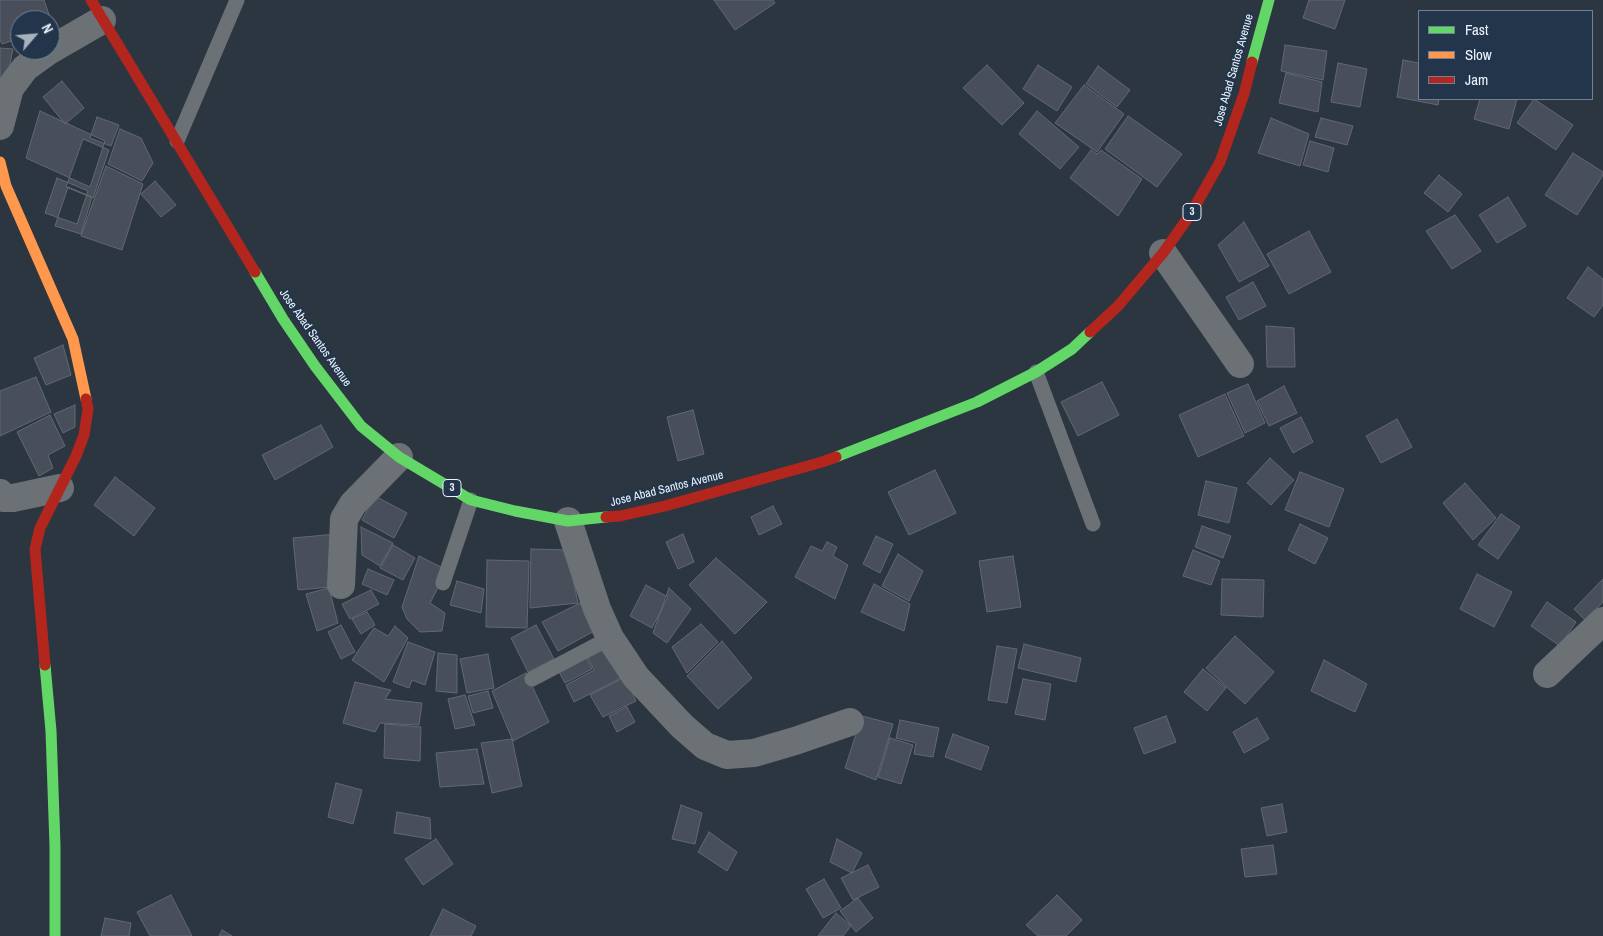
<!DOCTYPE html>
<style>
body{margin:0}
#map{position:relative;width:1603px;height:936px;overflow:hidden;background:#2b3641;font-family:"Archivo Narrow",sans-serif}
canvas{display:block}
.legend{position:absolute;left:1418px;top:10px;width:175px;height:90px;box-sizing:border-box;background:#22354a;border:1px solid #728192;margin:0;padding:6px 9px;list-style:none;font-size:15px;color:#eaf3fe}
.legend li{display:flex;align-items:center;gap:10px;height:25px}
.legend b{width:25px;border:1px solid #728192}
.north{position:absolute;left:10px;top:10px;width:50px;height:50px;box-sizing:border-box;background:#22354a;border:1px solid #728192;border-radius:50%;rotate:63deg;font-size:14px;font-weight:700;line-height:20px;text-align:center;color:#eaf3fe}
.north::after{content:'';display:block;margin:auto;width:18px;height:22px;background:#a7b1bc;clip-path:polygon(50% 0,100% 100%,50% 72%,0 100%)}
</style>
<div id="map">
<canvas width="1603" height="936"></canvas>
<ul class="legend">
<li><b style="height:6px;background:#63d668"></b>Fast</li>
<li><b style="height:6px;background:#ff974d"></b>Slow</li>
<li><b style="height:6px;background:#b3261e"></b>Jam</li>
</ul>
<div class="north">N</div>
</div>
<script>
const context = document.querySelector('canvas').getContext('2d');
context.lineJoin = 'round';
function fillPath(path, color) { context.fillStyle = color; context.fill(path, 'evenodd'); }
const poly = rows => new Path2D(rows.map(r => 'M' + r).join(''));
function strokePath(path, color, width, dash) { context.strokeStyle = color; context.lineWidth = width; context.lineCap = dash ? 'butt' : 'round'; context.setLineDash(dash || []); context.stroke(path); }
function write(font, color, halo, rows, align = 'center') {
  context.font = font + ' "Archivo Narrow",sans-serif'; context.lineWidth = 4; context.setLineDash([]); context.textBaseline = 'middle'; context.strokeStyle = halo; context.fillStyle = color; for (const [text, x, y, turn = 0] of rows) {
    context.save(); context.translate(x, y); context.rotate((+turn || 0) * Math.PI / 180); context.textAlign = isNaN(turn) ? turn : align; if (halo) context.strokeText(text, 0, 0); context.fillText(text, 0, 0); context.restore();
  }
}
const building = poly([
 [0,0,44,0,53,26,50,27,50,20,20,20,20,38,2,44,0,40,0,0],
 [714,0,773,0,775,3,735,30,714,0],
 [1309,0,1345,0,1335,29,1303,18,1309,0],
 [1285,45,1327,51,1323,80,1281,71,1285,45],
 [0,48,13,49,6,84,0,84,0,48],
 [1403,60,1419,63,1419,99,1439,99,1438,105,1397,97,1403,60],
 [1338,63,1367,69,1360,107,1331,102,1338,63],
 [987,65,1024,103,1002,125,963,88,987,65],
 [1038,65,1072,87,1057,111,1023,89,1038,65],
 [1098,66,1130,90,1117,107,1086,84,1098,66],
 [1286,73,1322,82,1318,112,1279,103,1286,73],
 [62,81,84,108,65,124,43,97,62,81],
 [1084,85,1124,114,1097,152,1055,123,1084,85],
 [1480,99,1517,99,1509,129,1474,119,1480,99],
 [1534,99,1573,125,1556,150,1517,123,1534,99],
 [40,111,105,141,90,187,26,158,40,111],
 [1037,111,1079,147,1060,169,1019,134,1037,111],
 [1128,116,1182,154,1157,187,1105,149,1128,116],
 [97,117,119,125,111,146,90,138,97,117],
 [1271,118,1309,134,1300,166,1258,153,1271,118],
 [1321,118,1353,126,1347,145,1315,137,1321,118],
 [120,129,141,138,153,163,142,181,108,164,120,129],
 [83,139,109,150,93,198,66,187,83,139],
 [1310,141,1334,148,1328,172,1303,165,1310,141],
 [1091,150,1097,154,1101,150,1142,179,1118,216,1070,178,1091,150],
 [1573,153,1603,172,1603,175,1577,215,1545,195,1573,153],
 [106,166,143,184,122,250,81,236,106,166],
 [1439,175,1462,194,1448,212,1424,193,1439,175],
 [57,178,88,191,77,224,45,213,57,178],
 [155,181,176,205,161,217,141,194,155,181],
 [68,187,92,197,81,234,55,226,68,187],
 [1508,197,1526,226,1497,243,1479,215,1508,197],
 [1455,215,1481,251,1452,269,1426,231,1455,215],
 [1244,222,1269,266,1239,282,1218,245,1244,222],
 [1309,231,1331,272,1289,294,1267,254,1309,231],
 [1588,267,1603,279,1603,305,1594,317,1567,298,1588,267],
 [1253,282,1266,306,1239,320,1226,297,1253,282],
 [1266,326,1294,328,1295,367,1267,367,1266,326],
 [63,345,71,375,46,385,34,358,63,345],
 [36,377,51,412,0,436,0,391,36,377],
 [1102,382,1119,415,1078,436,1061,402,1102,382],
 [1248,384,1265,423,1245,433,1227,393,1248,384],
 [1284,386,1297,413,1269,426,1257,401,1284,386],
 [1225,394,1244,436,1198,457,1179,415,1225,394],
 [75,405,75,427,63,433,54,414,75,405],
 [693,410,704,454,678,461,667,417,693,410],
 [50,415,65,446,48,455,53,468,39,476,17,432,50,415],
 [1301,417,1313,442,1293,453,1280,428,1301,417],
 [1397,419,1412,447,1381,463,1366,436,1397,419],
 [321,425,333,447,275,480,262,455,321,425],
 [1270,458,1294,480,1271,505,1247,483,1270,458],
 [935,470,956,513,909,535,888,492,935,470],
 [1300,472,1344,489,1329,527,1285,510,1300,472],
 [115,477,155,508,134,536,94,505,115,477],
 [1206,481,1237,488,1229,523,1198,515,1206,481],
 [1465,483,1496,518,1473,540,1443,503,1465,483],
 [375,496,407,513,394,538,362,520,375,496],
 [773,506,782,524,759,535,751,517,773,506],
 [1501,514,1520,527,1498,559,1478,545,1501,514],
 [1300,524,1328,538,1315,564,1288,550,1300,524],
 [1202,526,1231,536,1223,558,1195,547,1202,526],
 [361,527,393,543,380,566,362,555,361,527],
 [336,534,341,586,298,590,293,538,336,534],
 [683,534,694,562,678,569,666,542,683,534],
 [876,536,893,544,880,573,863,564,876,536],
 [827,542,837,547,833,556,848,565,835,599,795,577,811,546,822,551,827,542],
 [393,545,415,558,403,580,380,568,393,545],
 [531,549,567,550,578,603,530,608,531,549],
 [1193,550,1220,561,1211,585,1183,576,1193,550],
 [898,554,923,571,909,601,882,586,898,554],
 [419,556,447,570,430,603,445,613,442,631,420,632,407,619,402,607,419,556],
 [1013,556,1021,607,987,612,979,561,1013,556],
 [716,558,767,602,735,634,689,585,716,558],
 [487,560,529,561,527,628,486,627,487,560],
 [368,569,394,580,387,595,362,584,368,569],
 [1477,574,1512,592,1494,627,1460,609,1477,574],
 [1222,579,1264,580,1263,617,1221,615,1222,579],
 [1603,579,1603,602,1585,620,1574,609,1603,579],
 [457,581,484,589,481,613,450,605,457,581],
 [874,584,910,604,904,631,861,612,874,584],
 [646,585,668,597,652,628,630,616,646,585],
 [329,588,338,623,317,631,306,594,329,588],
 [669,588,691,609,667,643,653,633,669,588],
 [371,590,379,604,350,619,342,604,371,590],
 [1547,602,1576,622,1560,646,1531,626,1547,602],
 [580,603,596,630,558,651,542,622,580,603],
 [367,612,375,625,361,634,352,619,367,612],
 [701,624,718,642,687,673,672,647,701,624],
 [341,625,355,652,341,659,328,632,341,625],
 [536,625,554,659,528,672,511,638,536,625],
 [395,626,408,638,384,682,352,660,374,628,388,636,395,626],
 [1235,636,1274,672,1245,704,1206,668,1235,636],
 [722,641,752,678,718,709,687,676,722,641],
 [408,642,435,652,425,685,412,680,409,688,393,682,408,642],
 [1024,644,1081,658,1076,682,1018,668,1024,644],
 [997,646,1017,649,1007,703,988,700,997,646],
 [604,648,627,675,574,702,566,685,594,670,587,656,604,648],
 [438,653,457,655,457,693,436,691,438,653],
 [488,654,494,688,467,693,460,659,488,654],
 [585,655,592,669,565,683,558,670,585,655],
 [1324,660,1367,684,1355,712,1311,691,1324,660],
 [1203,669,1226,688,1207,711,1184,692,1203,669],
 [526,673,549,722,513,741,492,691,526,673],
 [625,677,636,701,603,717,590,695,625,677],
 [1023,679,1051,684,1045,720,1015,714,1023,679],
 [355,682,391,690,385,699,422,703,419,725,380,723,375,732,343,723,355,682],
 [488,691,493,708,473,713,468,696,488,691],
 [465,695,475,725,455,729,448,699,465,695],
 [627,707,635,722,617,732,609,716,627,707],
 [862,716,893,724,876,780,845,768,862,716],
 [1166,716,1176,742,1144,754,1134,728,1166,716],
 [1257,718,1269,739,1244,753,1233,732,1257,718],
 [900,720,939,728,933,757,914,754,916,743,896,738,900,720],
 [385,724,421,727,420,761,384,758,385,724],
 [953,734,989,747,981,770,945,757,953,734],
 [890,738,913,745,901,784,878,777,890,738],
 [512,739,522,786,492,793,481,743,512,739],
 [477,749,484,784,440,787,436,753,477,749],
 [336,783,362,790,353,824,328,817,336,783],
 [1282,804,1287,832,1267,836,1261,808,1282,804],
 [681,805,702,813,695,844,672,839,681,805],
 [397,812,430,818,431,839,394,833,397,812],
 [709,832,737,852,727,871,698,852,709,832],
 [436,839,453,864,423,885,405,859,436,839],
 [837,839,862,853,852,873,830,862,837,839],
 [1273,845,1277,874,1245,877,1241,849,1273,845],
 [868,865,879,887,853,900,841,878,868,865],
 [824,879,841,908,823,918,806,889,824,879],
 [171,895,192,936,150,936,137,912,171,895],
 [1057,895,1082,920,1066,936,1038,936,1026,925,1057,895],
 [858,898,873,918,856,932,840,911,858,898],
 [443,909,476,926,471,936,430,936,443,909],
 [836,913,851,926,843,936,818,936,836,913],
 [105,918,131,923,129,936,101,936,105,918],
 [222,930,232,936,219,936,222,930]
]);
fillPath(building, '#484f5a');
strokePath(building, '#616872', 1);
strokePath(poly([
 [177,141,237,0],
 [1036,372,1093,524],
 [443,583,471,500],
 [532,679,610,638]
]), '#6c7175', 15);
strokePath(poly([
 [50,50,102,20],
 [0,126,10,88,25,68,50,50],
 [1163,253,1240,364],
 [0,493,4,498,13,498,60,488],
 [568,521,597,609,610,638,636,677,682,726,705,746,727,755,754,753,795,741,850,722],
 [341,585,344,519,353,504,399,457],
 [1547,674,1603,621]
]), '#6c7175', 28);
strokePath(poly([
 [1252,62,1269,0],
 [255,272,283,319,315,366,361,426,399,457,471,500,515,511,568,521,606,517],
 [836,457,977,402,1036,372,1072,349,1090,332],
 [45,665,51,731,55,846,55,936]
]), '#63d668', 11);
strokePath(poly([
 [0,162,6,186,73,339,86,399]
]), '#ff974d', 11);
strokePath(poly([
 [91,0,255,272],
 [1090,332,1118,306,1163,253,1190,215,1220,162,1244,94,1252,62],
 [606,517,620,516,665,506,822,462,836,457],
 [45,665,35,549,40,528,76,456,84,435,88,409,86,399]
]), '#b3261e', 11);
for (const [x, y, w] of [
 [1192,212,18],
 [452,488,18]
]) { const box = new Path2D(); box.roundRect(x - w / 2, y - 8.5, w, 17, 4); context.fillStyle = '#22354a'; context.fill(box); strokePath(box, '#eaf3fe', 1); }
write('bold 11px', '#eaf3fe', null, [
 ["3",1192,212],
 ["3",452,488]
]);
write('12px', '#eaf3fe', '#22354a', [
 ["Jose Abad Santos Avenue",1234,70,-74],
 ["Jose Abad Santos Avenue",315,338,55],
 ["Jose Abad Santos Avenue",667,489,-14]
]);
</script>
